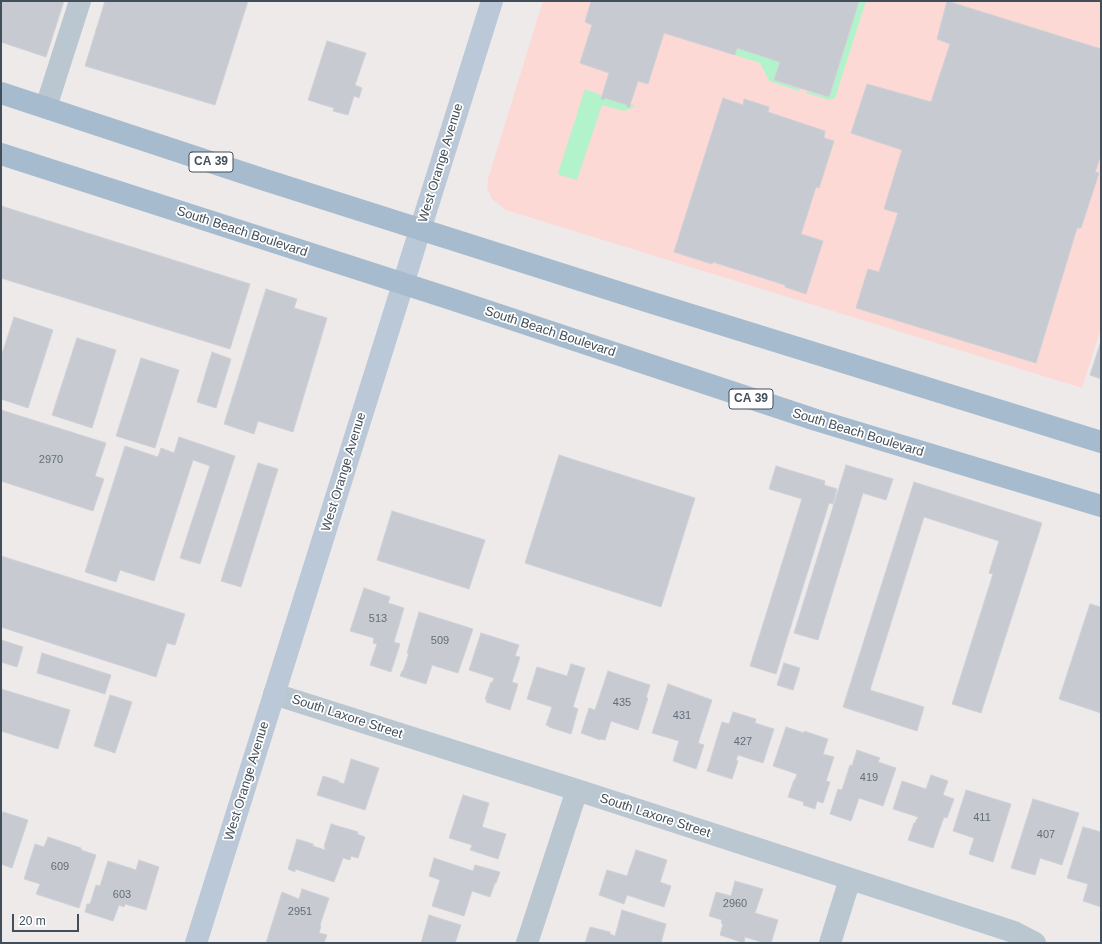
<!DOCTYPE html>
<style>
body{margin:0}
#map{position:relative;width:1102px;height:944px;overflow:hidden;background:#eeeaea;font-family:Arial,sans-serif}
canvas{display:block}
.frame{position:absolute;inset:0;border:2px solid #424f5a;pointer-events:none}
.scale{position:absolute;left:12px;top:914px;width:67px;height:18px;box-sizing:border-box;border:2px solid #424f5a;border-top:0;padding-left:5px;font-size:12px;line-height:14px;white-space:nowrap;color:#424f5a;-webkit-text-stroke:3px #fff;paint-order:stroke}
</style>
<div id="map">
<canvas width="1102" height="944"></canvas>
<div class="frame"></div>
<div class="scale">20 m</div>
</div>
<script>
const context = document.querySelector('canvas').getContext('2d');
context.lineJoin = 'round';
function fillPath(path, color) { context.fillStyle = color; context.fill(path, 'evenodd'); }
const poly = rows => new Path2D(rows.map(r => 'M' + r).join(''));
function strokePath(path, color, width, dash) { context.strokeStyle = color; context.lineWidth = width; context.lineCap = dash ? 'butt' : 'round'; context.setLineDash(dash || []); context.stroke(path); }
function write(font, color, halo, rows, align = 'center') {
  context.font = font + ' Arial,sans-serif'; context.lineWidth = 3.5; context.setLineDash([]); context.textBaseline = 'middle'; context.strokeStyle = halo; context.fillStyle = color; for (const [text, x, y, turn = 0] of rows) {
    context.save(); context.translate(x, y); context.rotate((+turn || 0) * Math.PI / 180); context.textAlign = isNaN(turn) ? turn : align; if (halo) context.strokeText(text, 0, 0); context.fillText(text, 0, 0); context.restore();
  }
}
fillPath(poly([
 [543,1,1101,1,1101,328,1082,388,506,210,492,199,487,188,488,179]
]), '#fdd9d5');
fillPath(poly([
 [859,1,866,1,835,98,829,100,806,93,807,91,829,97],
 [737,48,780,62,774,80,800,89,799,91,769,81,760,63,735,55],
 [585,89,627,105,627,107,629,108,631,104,634,105,634,107,624,111,602,105,577,180,559,175,558,173]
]), '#b2f3cb');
const building = poly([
 [1,1,64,1,46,57,1,42,1,1],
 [105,1,248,1,215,105,85,66,105,1],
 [591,1,859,1,829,97,774,80,780,62,737,48,735,55,664,33,648,84,638,81,629,108,627,107,627,105,605,98,604,100,601,99,609,73,580,63,592,25,585,22,591,1],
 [947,1,1101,49,1101,155,1095,172,1099,173,1081,228,1077,228,1036,363,856,308,868,269,879,272,898,213,884,209,902,150,851,133,867,84,931,102,950,44,937,39,947,1],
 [327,41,366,53,355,85,362,88,359,98,354,96,348,115,333,111,334,108,308,100,327,41],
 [723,98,743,105,744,99,769,107,768,112,825,131,824,138,834,141,819,188,816,187,801,234,823,241,806,294,785,287,785,285,713,262,712,264,674,252,723,98],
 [1,206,250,284,230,349,1,278,1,206],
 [266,289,297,299,294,308,327,318,293,432,258,421,254,434,224,424,266,289],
 [14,317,53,330,28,408,1,399,1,357,14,317],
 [77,338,116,350,92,428,52,415,77,338],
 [1101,341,1101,379,1090,375,1101,341],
 [212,352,231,359,216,408,197,402,212,352],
 [141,358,179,370,155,448,116,436,141,358],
 [1,410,106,443,95,476,104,479,93,511,1,481,1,410],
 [179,437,235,456,200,564,180,558,210,466,193,460,154,581,120,570,116,582,85,572,125,446,158,457,161,448,174,453,179,437],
 [559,455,695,498,661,607,525,563,559,455],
 [258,463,278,469,241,587,221,581,258,463],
 [846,465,893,479,886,500,863,493,818,640,794,633,846,465],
 [776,466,825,481,824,485,837,489,833,504,829,503,776,674,750,666,802,499,769,489,776,466],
 [914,482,1042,523,981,713,952,704,993,574,989,573,999,541,924,517,870,690,924,707,917,731,843,707,914,482],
 [392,511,485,540,469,589,377,560,392,511],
 [1,556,185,614,175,645,167,643,156,677,1,627,1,556],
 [364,588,390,597,388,603,404,608,394,642,400,644,391,672,370,665,377,644,373,643,374,638,350,631,364,588],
 [1090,604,1101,607,1101,713,1059,699,1090,604],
 [419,612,473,629,458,673,432,665,426,684,400,676,402,671,403,671,409,653,407,653,419,612],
 [481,633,519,645,515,656,520,657,512,682,518,684,510,710,486,702,487,700,485,699,491,682,492,683,494,678,469,670,481,633],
 [1,640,23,647,17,667,1,662,1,640],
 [42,653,111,675,105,694,37,673,42,653],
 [784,663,800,668,793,690,777,685,784,663],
 [571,664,585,668,573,707,578,709,571,734,549,727,549,726,546,725,552,707,527,699,537,667,567,676,571,664],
 [608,671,650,685,646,698,648,698,638,730,611,721,605,740,600,739,600,740,581,733,589,708,595,710,608,671],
 [668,684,712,700,698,743,704,745,696,769,673,761,679,741,652,733,668,684],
 [1,689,70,710,58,749,1,731,1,689],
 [110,695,132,702,115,753,94,746,110,695],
 [733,712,756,719,755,723,774,729,763,763,738,755,736,760,738,761,732,779,707,771,722,722,729,724,733,712],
 [786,727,804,733,804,731,828,739,823,754,834,757,826,781,830,782,823,803,817,801,815,809,803,805,804,802,788,797,794,780,795,780,797,774,773,766,786,727],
 [857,750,880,758,878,762,896,768,883,806,859,798,851,821,830,814,838,789,842,790,850,765,852,766,857,750],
 [351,759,379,768,365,810,317,795,323,776,339,781,338,782,344,784,351,759],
 [931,775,948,781,943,795,954,799,947,818,944,817,933,848,908,840,914,823,915,823,918,817,893,809,902,781,926,789,931,775],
 [966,790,1011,804,993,862,969,854,974,838,953,831,966,790],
 [463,795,489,803,482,827,506,834,498,859,470,850,472,845,449,838,463,795],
 [1033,799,1079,813,1062,865,1040,858,1035,875,1011,868,1033,799],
 [3,812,28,820,12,868,1,864,1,817,3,812],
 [331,824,358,832,357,834,365,837,358,858,351,856,350,860,343,858,334,882,295,869,295,872,288,869,297,839,313,844,313,846,325,850,325,847,324,847,331,824],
 [1083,827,1101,832,1101,907,1083,901,1088,884,1067,878,1083,827],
 [48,837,81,848,81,850,96,855,79,908,36,894,40,884,24,879,35,844,44,847,48,837],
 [636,850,667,860,660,882,671,886,664,907,627,895,624,904,599,895,607,870,627,876,636,850],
 [434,858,473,871,475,865,500,872,496,883,495,883,490,897,472,891,464,916,432,906,440,880,429,876,434,858],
 [139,860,159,867,146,910,125,904,124,907,119,905,113,921,85,912,87,904,90,904,96,885,100,886,108,861,136,870,139,860],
 [735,881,763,889,755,913,778,920,771,943,765,943,745,937,744,943,720,935,723,924,721,923,722,920,709,916,716,892,731,896,735,881],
 [302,889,329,898,320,925,321,926,319,933,327,935,324,943,266,943,282,892,299,899,302,889],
 [622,910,666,924,661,943,585,943,590,927,610,932,610,934,615,936,622,910],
 [429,915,461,925,455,943,421,943,429,915]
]);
fillPath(building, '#c7cad1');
strokePath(building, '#ced1d8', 1);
strokePath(poly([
 [46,107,80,1],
 [274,694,577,790,1014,932,1035,943],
 [527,943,577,790],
 [830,943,850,879]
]), '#bac6d0', 22);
strokePath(poly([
 [196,943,492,1]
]), '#bbc8d7', 22);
strokePath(poly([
 [1,93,262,179,643,300,1101,442],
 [1,154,451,299,816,420,1101,506]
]), '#a7bbce', 22);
write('11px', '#636e78', null, [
 ["2970",51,460],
 ["513",378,619],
 ["509",440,641],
 ["435",622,703],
 ["431",682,716],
 ["427",743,742],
 ["419",869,778],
 ["411",982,818],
 ["407",1046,835],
 ["609",60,867],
 ["603",122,895],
 ["2960",735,904],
 ["2951",300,912]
]);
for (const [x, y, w] of [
 [211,162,44],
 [751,399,44]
]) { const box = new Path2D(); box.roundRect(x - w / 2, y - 10, w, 20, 3); context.fillStyle = '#fff'; context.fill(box); strokePath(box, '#424f5a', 1); }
write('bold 12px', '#424f5a', null, [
 ["CA 39",211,162],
 ["CA 39",751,399]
]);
write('13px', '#424f5a', '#fff', [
 ["West Orange Avenue",441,163,-73],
 ["South Beach Boulevard",242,232,18],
 ["South Beach Boulevard",550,332,18],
 ["South Beach Boulevard",858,433,17],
 ["West Orange Avenue",344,472,-73],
 ["South Laxore Street",347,717,18],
 ["West Orange Avenue",247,781,-73],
 ["South Laxore Street",655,816,18]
]);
</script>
